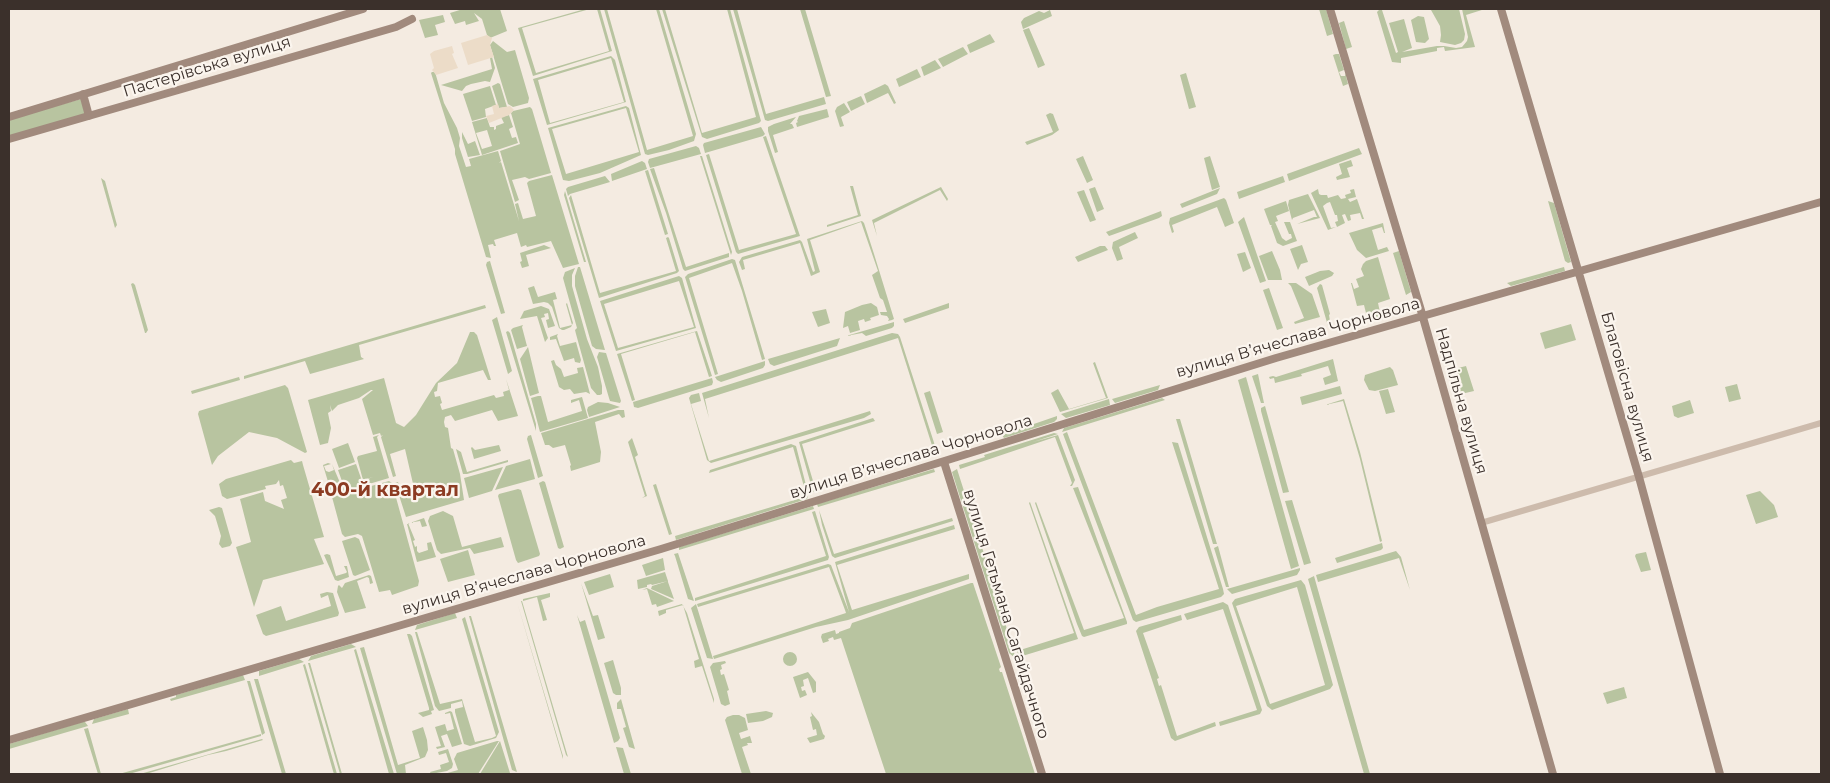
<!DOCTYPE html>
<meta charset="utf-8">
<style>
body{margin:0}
#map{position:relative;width:1830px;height:783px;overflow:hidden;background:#f4ebe1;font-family:Montserrat,sans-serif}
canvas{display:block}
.frame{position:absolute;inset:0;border:10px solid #3b302b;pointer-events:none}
</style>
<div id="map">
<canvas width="1830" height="783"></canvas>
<div class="frame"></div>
</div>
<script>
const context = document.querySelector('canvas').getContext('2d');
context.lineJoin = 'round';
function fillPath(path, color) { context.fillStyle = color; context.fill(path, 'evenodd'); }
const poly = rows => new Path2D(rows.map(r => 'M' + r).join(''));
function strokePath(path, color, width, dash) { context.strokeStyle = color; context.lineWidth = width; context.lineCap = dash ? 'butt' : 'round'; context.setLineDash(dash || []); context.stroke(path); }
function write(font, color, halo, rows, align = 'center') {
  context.font = font + ' Montserrat,sans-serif'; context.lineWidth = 4.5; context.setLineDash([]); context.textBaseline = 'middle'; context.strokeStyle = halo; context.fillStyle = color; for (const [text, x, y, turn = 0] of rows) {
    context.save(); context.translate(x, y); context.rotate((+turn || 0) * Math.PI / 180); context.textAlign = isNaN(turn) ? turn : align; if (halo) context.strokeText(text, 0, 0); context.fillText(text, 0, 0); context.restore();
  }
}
fillPath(poly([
 [463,9,500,9,507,31,490,38,487,35,482,19,474,13,479,21,466,25,465,21,455,24,450,13],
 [585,9,590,9,522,28,536,73,609,51,597,9,600,9,612,51,533,76,518,28],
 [604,9,607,9,647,150,693,136,656,9,659,9,696,134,694,141,669,150,648,155,645,154],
 [662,9,665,9,702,133,756,117,727,9,730,9,761,121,759,123,707,139,702,137],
 [733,9,737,9,766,114,824,97,826,104,768,121,765,120],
 [800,9,805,9,831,96,826,97],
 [1319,9,1326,9,1333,34,1327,36],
 [1434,9,1459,9,1465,34,1464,40,1461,43,1455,45,1440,42,1441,35,1440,26,1431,10],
 [1462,9,1485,9,1466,15,1475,47,1445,51,1444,47,1437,48,1437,51,1401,58,1401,63,1392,62,1377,12,1379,10,1382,10,1396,53,1398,52,1389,23,1404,19,1412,48,1402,52,1437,46,1444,46,1456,48,1462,47,1467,41,1468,37],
 [1050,10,1052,16,1023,29,1021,22,1024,18,1039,11,1044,13],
 [443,15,445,22,435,25,438,35,425,38,419,20],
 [1418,16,1424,17,1429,39,1425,43,1416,42,1411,20],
 [1344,21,1352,47,1346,49,1339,23],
 [1029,28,1045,65,1038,68,1023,30],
 [990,34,995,42,970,53,967,45],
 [493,41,507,52,515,50,529,98,528,103,513,107,508,104,490,45],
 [963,47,968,54,943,67,938,59],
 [1336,54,1339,54,1344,70,1339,72,1341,76,1345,76,1345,72,1348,84,1343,86,1333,55],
 [611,56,615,60,626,102,547,125,533,79],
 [611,58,624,102,550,123,538,80],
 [492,57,495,68,490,82,485,81,471,84,466,86,462,91,441,85,492,69,490,58],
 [935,60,941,68,924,76,921,67],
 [917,69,921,77,899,87,896,79],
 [432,72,435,72,444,103,457,128,460,138,459,146,466,167,471,166,469,159,498,151,501,161,499,163,501,162,519,221,515,204,518,203,523,219,536,216,527,183,529,181,552,175,579,264,563,268,551,241,527,247,526,245,521,247,517,233,494,240,496,246,494,246,493,244,488,245,491,258,486,257,455,154,455,149,431,73],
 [1186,73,1196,107,1189,109,1180,75],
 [498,83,500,84,507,107,499,108,492,86],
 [885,84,888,86,896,103,894,104,888,93,867,103,864,94],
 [490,86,496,105,485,109,486,117,472,121,463,94],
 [861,96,865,104,851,111,847,102],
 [81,99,85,114,9,136,9,119],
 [844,103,850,112,841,117,844,126,840,127,835,111,837,107],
 [626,106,629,108,641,155,600,173,569,181,563,180,548,128],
 [626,108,639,152,566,174,552,129],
 [530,107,532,109,551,173,529,179,525,177,512,180,519,200,515,202,500,151,520,144,511,113,513,111],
 [827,109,829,117,797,127,796,123,798,122,797,121,799,116],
 [1050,113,1053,114,1059,130,1052,135,1027,145,1025,142,1053,132,1046,115],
 [509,115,513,127,509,129,512,138,516,137,518,143,482,155,472,122,487,118,490,127,494,127,494,130,496,129,496,126,504,123,501,117],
 [487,130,492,146,482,149,476,133],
 [796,117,790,124,792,124,794,128,773,135,778,152,775,153,768,131,768,127,774,124],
 [761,127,765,134,763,136,705,153,703,145,704,143],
 [462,132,468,144,475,141,480,155,468,157,462,138],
 [766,136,800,236,738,254,736,252,706,155,709,154,739,250,796,234,763,137],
 [696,146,699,148,701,154,650,168,648,162,649,159],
 [1359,148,1362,154,1289,181,1287,174],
 [700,156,702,156,732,252,731,255],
 [1083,156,1093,180,1087,183,1076,159],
 [1210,156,1220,187,1212,190,1204,158],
 [1351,160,1353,166,1347,168,1350,177,1337,180,1336,177,1342,174,1339,164],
 [642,161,645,163,647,169,612,181,611,174],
 [654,168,686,267,729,253,729,257,685,271,683,269,666,213,650,169],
 [648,170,668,234,665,235,645,171],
 [605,176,610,182,570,194,568,196,566,189,568,187],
 [1283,176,1285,182,1239,199,1237,192],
 [101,178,105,181,117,225,115,228],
 [850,186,853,186,861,216,827,227,827,225,858,215],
 [941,187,948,199,947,201,940,190,874,223,877,236,872,220],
 [1095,187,1104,209,1097,212,1089,189],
 [1220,188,1217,194,1182,208,1180,204],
 [1318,189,1319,194,1321,195,1327,195,1328,198,1338,195,1341,199,1346,198,1345,195,1351,193,1350,190,1354,189,1356,197,1348,199,1350,202,1357,199,1364,219,1362,219,1360,213,1350,215,1351,220,1348,221,1345,214,1342,215,1345,223,1337,227,1335,222,1338,221,1337,215,1335,215,1330,202,1327,203,1323,206,1331,228,1336,227,1328,230,1311,193],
 [1084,190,1096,220,1090,222,1077,192],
 [565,191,586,262,584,262,564,195],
 [1308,194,1320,218,1297,224,1314,217,1317,217,1314,210,1293,218,1292,220,1288,205,1289,200],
 [571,195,600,293,676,271,666,238,668,237,669,238,679,271,677,273,599,298,569,198],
 [1224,198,1226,200,1234,223,1225,227,1217,207,1172,225,1174,232,1172,233,1169,223,1170,218],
 [1286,201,1289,211,1276,216,1278,221,1275,222,1282,238,1286,241,1292,238,1291,234,1289,234,1284,222,1290,222,1297,241,1283,246,1277,243,1271,226,1272,225,1270,225,1264,209],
 [1548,201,1554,203,1571,262,1568,263,1565,261],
 [1161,211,1162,216,1159,218,1112,235,1109,236,1106,232],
 [1244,217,1266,281,1260,283,1238,222],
 [862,221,864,223,874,254,894,319,892,320,888,321,889,319,887,316,881,315,880,312,887,312,883,300,880,298,872,275,878,271,861,222,810,240,820,272,811,276,800,243,743,260,745,269,742,270,739,262,742,257,800,240,802,242,813,272,815,271,807,239],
 [1383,223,1385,233,1384,233,1382,227,1372,230,1378,250,1387,247,1389,251,1366,258,1357,250,1349,233],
 [1135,232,1138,238,1119,247,1123,259,1117,261,1112,248,1113,242],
 [544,245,551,248,526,255,529,266,522,268,520,262,522,261,520,253],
 [1302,245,1308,262,1301,264,1298,270,1290,249],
 [1100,246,1105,246,1108,250,1078,262,1075,257],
 [1272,251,1280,270,1282,280,1268,280,1259,256],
 [1399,251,1411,292,1406,295,1393,253],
 [1245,252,1251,268,1243,272,1237,254],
 [1378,257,1390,299,1378,303,1381,317,1375,319,1374,314,1366,313,1364,305,1357,306,1351,283,1352,283,1354,289,1359,287,1356,279,1364,276,1361,269,1363,264,1366,261],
 [732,259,735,260,765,359,762,360,742,291,732,263,689,278,718,374,715,375,685,277,688,274],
 [490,261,505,313,501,314,486,265,487,262],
 [578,267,580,267,605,350,596,349,592,346,575,286,575,276],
 [1564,267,1565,271,1511,286,1507,283],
 [575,268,572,275,572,286,587,339,598,367,602,386,602,394,600,395,597,395,591,388,576,334,575,330,577,328,563,278,565,272],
 [1329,270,1334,273,1332,276,1309,286,1305,277,1320,271],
 [679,276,682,278,696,328,616,351,600,301],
 [679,281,694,327,618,348,604,304],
 [133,283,135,285,148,330,146,333,145,333,131,284],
 [1288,283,1296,283,1312,294,1320,317,1295,324,1294,322,1304,318,1291,286],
 [1320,284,1322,285,1330,314,1329,315,1330,321,1328,322,1329,325,1328,326,1317,288],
 [534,286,538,297,555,292,557,299,553,300,560,328,572,325,566,304,567,303,573,323,571,327,564,330,562,330,559,328,552,307,548,303,544,302,533,304,528,288],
 [1269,288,1283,328,1277,330,1263,290],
 [871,303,877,307,879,315,870,318,871,320,865,322,864,319,858,321,860,330,850,333,848,326,843,328,845,312,862,305],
 [949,303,949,308,905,323,903,319],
 [485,305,486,308,359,345,361,357,364,359,310,374,305,361,244,379,244,376],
 [541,306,549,309,555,326,548,328,546,320,549,319,548,313,544,314,545,317,541,318,548,338,545,342,537,316,520,319,524,311],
 [826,309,830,323,818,327,812,312],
 [497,317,512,371,508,374,492,320],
 [894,322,894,326,892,328,866,336,862,333,846,336],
 [1571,324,1576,340,1545,349,1540,333],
 [523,325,522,327,527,346,517,349,511,330,513,328],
 [508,331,510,333,536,424,536,431,506,332],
 [697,331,712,376,709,377,695,332,621,354,635,400,632,401,617,354],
 [470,332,474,332,477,335,491,380,488,380,483,370,438,383,437,391,434,392,435,397,440,396,442,403,440,404,442,410,494,395,496,398,504,396,503,392,509,390,506,379,518,416,498,421,492,410,455,421,451,415,445,417,444,422,445,427,448,428,451,448,453,449,460,474,464,500,406,517,395,483,398,482,401,491,414,488,405,449,390,454,396,476,393,477,381,437,383,435,381,436,380,433,373,435,362,399,373,390,371,390,359,398,338,405,332,411,330,405,331,411,328,413,331,428,328,443,320,445,308,400,384,378,396,423,404,427,416,415,436,383,457,363],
 [892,333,898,334,900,337,938,455,935,455,898,338,705,399,709,418,702,393],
 [558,334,557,336,560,346,576,342,581,360,580,363,575,362,574,358,564,361,556,339,550,340,550,337],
 [840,338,837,346,774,366,770,364,768,359],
 [528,347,539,393,530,396,520,359],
 [599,352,606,353,621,401,620,403,610,401,609,398,597,357],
 [1333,359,1338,381,1325,385,1323,378,1331,375,1328,366,1301,374,1302,376,1275,383,1274,378,1270,379,1269,377,1273,376,1276,377],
 [554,360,556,365,561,369,564,377,578,373,577,368,583,367,590,394,586,392,574,394,570,389,564,390,559,387,551,361],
 [765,361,765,365,763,368,721,382,717,380,715,377],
 [1095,362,1108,398,1060,412,1051,393,1058,389,1069,409,1106,398,1093,363],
 [1466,366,1474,391,1461,394,1454,369],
 [1390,367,1393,370,1398,385,1375,391,1369,390,1364,380,1365,375],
 [1258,374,1264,403,1261,403,1252,376],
 [239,377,240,380,192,394,191,391],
 [1246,377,1299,566,1291,569,1238,380],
 [712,378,713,382,712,385,638,408,634,407,633,402],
 [1737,384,1741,399,1729,402,1725,387],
 [285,385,288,388,307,452,305,453,277,438,249,432,218,456,212,465,198,414,199,411],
 [1160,385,1158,390,1115,403,1112,399],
 [1340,386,1342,394,1302,405,1300,397],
 [1388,389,1395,412,1386,414,1379,391],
 [930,391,943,432,937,434,924,393],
 [699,393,701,401,691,404,709,461,870,411,871,414,864,418,711,463,707,460,689,398,691,395],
 [538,396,541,396,548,422,582,411,579,400,571,403,571,400,582,397,588,418,540,432,531,398],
 [1162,398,1165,400,1062,432,1064,428],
 [1109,399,1110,405,1066,418,1061,414],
 [1344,399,1360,452,1382,541,1380,542,1360,459,1343,401,1325,405],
 [1690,400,1694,413,1678,418,1674,416,1672,406],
 [598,402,608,403,620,407,589,417,587,410,588,407],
 [1265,406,1289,492,1283,493,1261,411,1261,408],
 [618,410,624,410,625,417,622,418,619,414,595,422,601,452,600,462,571,471,570,466,571,465,565,445,553,448,549,445,545,445,541,433],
 [1057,416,1057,419,1054,422,1004,438,1002,435],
 [873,418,875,421,802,444,816,491,813,492,799,442],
 [1176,419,1180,419,1217,544,1213,544],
 [1067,432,1136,615,1157,607,1219,589,1172,442,1178,443,1223,589,1224,594,1221,597,1136,622,1133,620,1063,434],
 [1054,433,1058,434,1033,442,1058,435,1075,480,1072,486,1070,486,1072,483,1055,437,960,469,959,465,985,457,984,455],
 [379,435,377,437,389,478,332,495,323,465,328,463,331,464,324,466,326,471,329,472,334,470,332,464,341,485,343,484,338,470,356,464,362,481,373,477,363,480,357,458,358,456,377,451,373,437],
 [531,435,543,476,538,478,527,439,528,436],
 [632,438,638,455,635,457,647,496,642,498,645,496,628,442],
 [348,443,355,462,339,468,332,449],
 [791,444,796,446,808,493,806,494,793,447,709,473,710,470],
 [499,445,501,451,474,459,471,448,472,447,475,450],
 [456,449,461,452,467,472,508,460,508,462,467,474,463,474],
 [530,459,535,479,495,490,506,466],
 [291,460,294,463,302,461,303,465,324,537,314,539,324,564,263,580,254,607,236,547,251,542,240,499,263,492,265,501,284,509,281,500,287,498,283,485,280,486,279,480,276,484,265,486,266,489,227,499,222,496,219,484,226,479],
 [503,467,492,491,469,498,464,478],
 [934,469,935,472,818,507,817,504],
 [957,469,987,563,1016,659,1009,653,952,472],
 [389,481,392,483,419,581,418,586,392,595,390,590,379,592,362,536,358,534,345,537,342,534,332,497],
 [543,481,545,482,564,547,560,549,558,548,539,483],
 [656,484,672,534,669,535,653,485],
 [1078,487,1127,622,1127,624,1084,637,1082,636,1077,624,1035,503,1036,502,1084,630,1124,618,1073,488],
 [518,489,521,490,540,554,539,556,518,563,516,560,498,496,499,494],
 [1760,491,1774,505,1778,517,1756,524,1746,495],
 [808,496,807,499,676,540,675,536],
 [1292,500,1311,563,1304,565,1285,501],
 [1030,502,1078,639,1019,657,1017,651,1074,633,1029,503],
 [813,506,814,509,679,550,679,547],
 [219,507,222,508,232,543,230,546,222,548,219,544,221,536,215,516,209,510],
 [819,510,834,554,952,518,953,521,835,558,832,556,822,525],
 [443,511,453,516,462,547,501,537,504,547,474,554,470,548,441,554,437,550,428,521,430,516],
 [815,511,829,557,828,560,695,601,695,598,826,556,812,512],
 [424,518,427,526,422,527,420,521,408,523,415,540,413,541,415,547,417,546,417,551,419,553,428,550,427,543,431,542,436,557,417,562,407,524],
 [954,525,955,529,837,565,852,610,969,574,969,579,848,620,816,627,714,659,713,656,846,613,845,610,829,567,698,607,697,604,828,564,831,565,849,612,835,562],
 [355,537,359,539,370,570,355,576,353,575,342,541],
 [1382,543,1383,548,1381,550,1337,563,1335,558],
 [1218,546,1229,587,1226,587,1214,548],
 [468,550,475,575,448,582,440,559],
 [1396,551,1401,557,1410,590,1399,558,1318,582,1316,575],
 [1646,552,1651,570,1641,572,1635,556,1636,554],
 [678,553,694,601,688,599,675,556,674,554],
 [327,554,330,555,336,576,346,573,347,572,344,566,347,566,349,577,338,581,335,580,324,555],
 [663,558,665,570,646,576,642,565],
 [1300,568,1300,570,1297,575,1232,594,1227,589],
 [665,572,668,581,652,585,651,584,647,585,647,587,638,589,637,580],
 [610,574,614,587,589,595,584,582],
 [369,575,371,576,373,583,370,584,369,578,367,577,357,581,366,608,345,613,337,592,338,586,339,585,342,588,345,583],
 [1314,576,1370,774,1364,774,1308,579],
 [1301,580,1305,585,1333,685,1330,689,1272,710,1267,706,1232,603,1235,599],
 [1297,587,1325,685,1270,704,1236,606],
 [668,581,668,582,674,599,651,589,652,586],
 [581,583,593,616,598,615,605,638,598,640],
 [971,583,973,583,1001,667,999,669,1000,672,1002,672,1035,774,886,774,841,638,834,640,833,637,828,639,829,641,823,643,821,637,822,634,835,630,836,634,839,633,839,632,850,628,852,623],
 [647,588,649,589,674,601,657,607,656,604,652,605,647,589,642,590],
 [327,592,333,593,339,613,338,616,266,636,263,634,256,615,281,606,286,621,331,606,328,595,321,598,320,594],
 [550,593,550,597,541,600,547,620,543,621,537,597,523,601,523,599],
 [521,601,522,601,568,757,566,755],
 [517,602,563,756,563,759],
 [1223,602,1228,605,1262,710,1260,714,1220,726,1219,722,1257,710,1223,609,1187,620,1184,614],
 [682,604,687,613,714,699,714,703,702,666,695,668,694,661,699,659,683,605,666,610,666,613,659,616,658,611],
 [696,604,713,659,707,658,691,608],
 [455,613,457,618,415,630,417,625],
 [577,615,580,622,585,620,602,676,620,738,618,741,614,743],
 [1181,615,1182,620,1143,633,1159,678,1157,679,1159,686,1161,685,1177,736,1215,722,1216,726,1175,741,1171,738,1136,631,1139,627],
 [469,616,471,616,517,772,512,770],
 [465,617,499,732,496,738,470,746,464,744,455,712,455,709,463,707,462,701,451,704,451,708,439,711,435,706,415,632,417,632,440,704,462,699,475,742,492,738,496,736,462,619],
 [407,634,410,634,412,636,434,710,431,711,432,714,423,717,418,713,429,710,429,708],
 [351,644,356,647,308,661,311,656],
 [364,647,398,765,420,758,412,731,423,727,427,740,428,750,425,757,405,765,406,774,397,774,360,648],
 [356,649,394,774,389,774,354,650],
 '783 659a7 7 0 1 1 14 0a7 7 0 1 1-14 0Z',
 [299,659,304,662,259,676,259,671],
 [613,660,621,688,621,695,616,695,613,693,604,663],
 [725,661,726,663,721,665,722,669,720,670,721,675,724,674,729,690,727,691,730,704,725,706,721,704,710,667,713,663],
 [308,663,310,663,342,774,340,774],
 [305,664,337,774,334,774,333,771,303,665],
 [808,672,816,682,816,692,813,693,808,678,803,680,804,686,801,687,802,691,805,690,807,695,800,698,793,677],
 [243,675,245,680,171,701,170,699,176,697,176,695],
 [254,679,258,679,286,774,282,774],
 [247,681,250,681,265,733,262,735],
 [1624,687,1627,698,1607,704,1603,693],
 [621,699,635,749,629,747,623,728,626,727,621,709,617,709,617,703],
 [128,709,129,714,92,724,94,719],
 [450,711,452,712,462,744,452,747,447,734,441,736,445,747,437,749,436,747,441,746,435,727,445,724,447,731,454,729,450,713,445,714,445,713],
 [766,711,773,713,772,717,763,721,748,723,746,714],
 [811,712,819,722,823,734,825,736,824,739,810,743,807,738,817,735,816,729,813,730,810,717,812,716],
 [733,715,739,715,745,718,748,730,739,733,741,739,750,736,752,743,747,743,748,745,742,747,751,774,742,774,725,720,727,717],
 [82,722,85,722,88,726,9,749,9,744],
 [88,728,101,774,98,774,84,729],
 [261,734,261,736,129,774,119,774],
 [262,739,263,740,226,751,208,755,146,774,140,774],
 [497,741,499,741,478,774,444,774,458,770,454,759,457,753],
 [500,741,510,773,509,774,480,774],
 [616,747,623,748,631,774,624,774],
 [448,749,453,764,452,768,447,771,431,774,430,772,441,769,440,765,449,762,446,753,439,755,438,752]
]), '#b8c4a0');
fillPath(poly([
 [487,35,492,38,490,45,494,57,468,65,461,43],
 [452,46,454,53,452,54,458,68,436,75,432,70,434,68,430,54,434,51],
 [498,104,499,108,510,106,514,110,509,115,489,123,486,116,494,114,492,106]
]), '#ecdcc8');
strokePath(poly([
 [1481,523,1821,423]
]), '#cdbbac', 6);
strokePath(poly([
 [1330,9,1420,307,1553,774],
 [1501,9,1639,477,1720,774],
 [83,94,89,116],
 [9,117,363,9],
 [9,139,396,27,412,19],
 [944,462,1042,774],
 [9,740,661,549,1276,358,1821,202]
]), '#a18a7d', 8);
write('16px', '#3b302b', '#fbf5ee', [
 ["Пастерівська вулиця",207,67,-17],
 ["вулиця Вʼячеслава Чорновола",1298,338,-16],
 ["Благовісна вулиця",1627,387,74],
 ["Надпільна вулиця",1461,401,74],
 ["вулиця Вʼячеслава Чорновола",911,457,-17],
 ["вулиця Вʼячеслава Чорновола",524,575,-16],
 ["вулиця Гетьмана Сагайдачного",1006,614,73]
]);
write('bold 19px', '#8c3b22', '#fbf5ee', [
 ["400-й квартал",385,490]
]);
</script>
